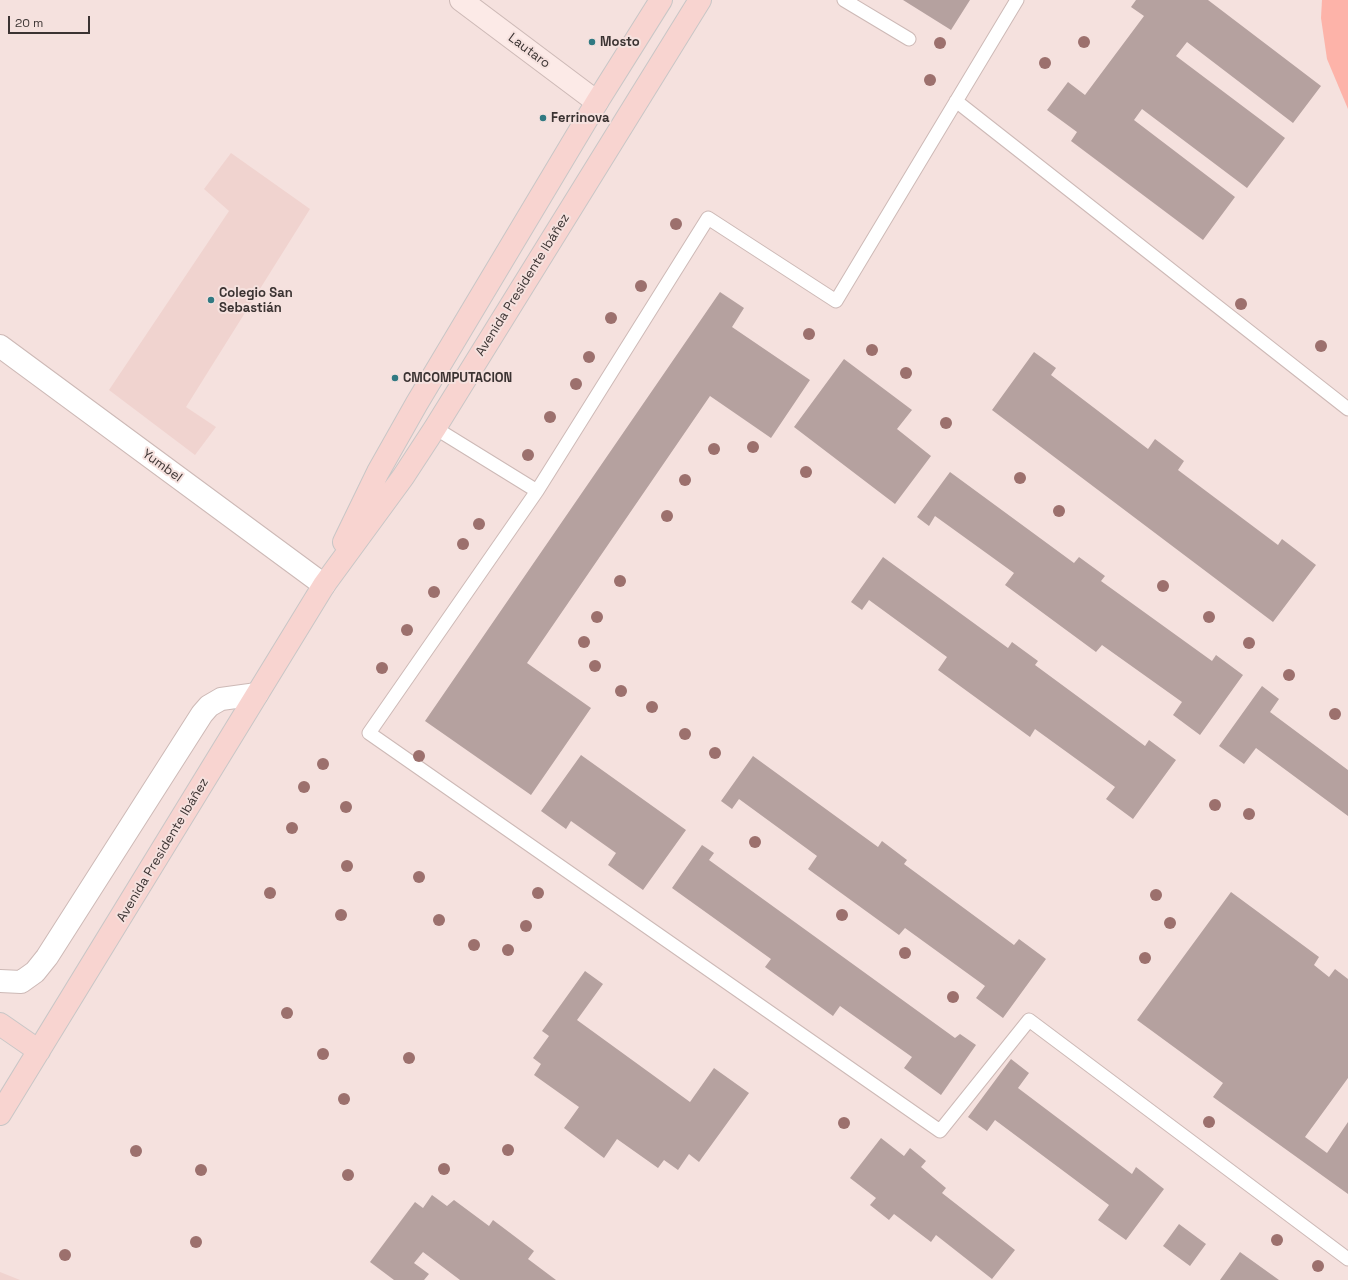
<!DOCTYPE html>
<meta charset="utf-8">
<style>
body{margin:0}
#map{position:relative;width:1348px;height:1280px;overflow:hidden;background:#f5e1de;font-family:"Space Grotesk",sans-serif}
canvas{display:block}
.scale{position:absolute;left:8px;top:16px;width:82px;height:18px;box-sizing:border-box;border:2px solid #3b3332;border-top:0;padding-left:5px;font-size:12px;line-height:14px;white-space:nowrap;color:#3b3332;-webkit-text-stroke:3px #f5e1de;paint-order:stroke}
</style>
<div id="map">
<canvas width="1348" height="1280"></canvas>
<div class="scale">20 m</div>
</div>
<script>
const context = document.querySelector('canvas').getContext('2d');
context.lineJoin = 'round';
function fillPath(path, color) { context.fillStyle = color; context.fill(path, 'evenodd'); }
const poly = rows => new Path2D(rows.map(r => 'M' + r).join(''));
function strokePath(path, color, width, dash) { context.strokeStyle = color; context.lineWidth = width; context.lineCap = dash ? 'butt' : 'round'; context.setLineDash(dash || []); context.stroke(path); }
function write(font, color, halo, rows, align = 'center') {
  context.font = font + ' "Space Grotesk",sans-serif'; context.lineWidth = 4; context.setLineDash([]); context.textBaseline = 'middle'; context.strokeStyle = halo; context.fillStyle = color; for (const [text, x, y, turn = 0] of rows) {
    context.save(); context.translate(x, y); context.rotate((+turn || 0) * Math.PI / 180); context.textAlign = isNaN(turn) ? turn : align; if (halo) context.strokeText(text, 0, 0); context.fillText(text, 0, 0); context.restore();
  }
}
fillPath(poly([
 [231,153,310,209,186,407,216,427,195,455,109,390,229,211,204,189],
 [0,1272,20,1280,0,1280]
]), '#f0d3cf');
fillPath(poly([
 [1322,0,1348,0,1348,109,1327,59,1321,18]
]), '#fdb3a9');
fillPath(poly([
 [903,0,970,0,951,30],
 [1136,0,1208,0,1321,86,1293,123,1187,42,1176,56,1285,138,1247,188,1142,109,1134,120,1235,197,1203,240,1071,141,1077,132,1047,110,1068,82,1085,95,1144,16,1131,7],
 [720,292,744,308,732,327,810,380,771,438,710,396,527,663,591,708,531,795,425,721],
 [1034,352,1056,368,1051,375,1148,449,1155,439,1184,461,1178,470,1278,545,1282,539,1316,565,1273,622,992,410],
 [844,359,912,410,897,429,931,456,895,504,794,427],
 [950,472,1074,563,1079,557,1105,576,1101,581,1212,661,1216,655,1243,675,1200,735,1173,715,1182,702,1102,645,1096,652,1005,585,1014,573,935,516,929,526,917,517],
 [883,557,1008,648,1012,642,1038,661,1035,665,1145,746,1149,740,1176,760,1133,819,1106,799,1115,787,1035,729,1030,737,938,670,947,657,869,600,862,610,851,602],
 [1262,686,1279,699,1270,712,1348,770,1348,816,1256,748,1244,764,1219,746],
 [581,755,686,830,643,890,608,865,616,853,571,821,566,829,541,811],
 [753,756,878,847,882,841,907,860,904,864,1014,945,1019,939,1046,959,1003,1018,976,998,985,986,905,928,899,935,808,869,817,856,739,799,732,809,721,801],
 [702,845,714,853,709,860,955,1038,960,1034,976,1045,941,1095,904,1068,912,1057,840,1006,833,1016,765,967,771,959,672,888],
 [1231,892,1319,957,1314,965,1329,977,1335,969,1348,979,1348,1078,1305,1137,1327,1153,1348,1122,1348,1194,1213,1097,1223,1083,1137,1020],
 [585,971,603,984,577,1020,690,1102,714,1068,749,1093,699,1162,689,1154,678,1170,664,1160,658,1168,617,1139,604,1158,564,1128,579,1107,534,1075,541,1064,533,1058,549,1036,542,1031],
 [1011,1059,1029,1073,1018,1088,1132,1174,1136,1167,1164,1189,1126,1240,1098,1220,1109,1205,995,1120,987,1131,968,1117],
 [881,1138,904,1156,910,1148,926,1161,921,1167,946,1188,942,1193,1015,1250,992,1279,936,1235,931,1242,894,1214,889,1220,870,1205,876,1198,850,1178],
 [432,1195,447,1206,454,1200,489,1226,493,1220,534,1251,528,1259,556,1280,460,1280,423,1252,414,1263,429,1274,424,1280,394,1280,370,1262,415,1202,423,1208],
 [1179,1224,1206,1244,1190,1266,1163,1246],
 [1240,1252,1279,1280,1220,1280]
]), '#b5a19f');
const lane = poly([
 [844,0,909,39],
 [956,101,1348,409],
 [435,428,537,491,708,218,836,301,1017,0],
 [537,491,369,733,940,1131,1029,1020,1348,1259]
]);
const street = poly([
 [0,346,324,585],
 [0,981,21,982,35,972,47,957,202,714,209,706,221,699,257,694]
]);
const secondary = poly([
 [461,0,597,102]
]);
const primary = poly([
 [344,542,378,472,417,403,597,102,661,0],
 [0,1024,39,1051],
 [0,1114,324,585,403,477,435,428,700,0]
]);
strokePath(lane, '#cdb9b6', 15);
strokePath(street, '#cdb9b6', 24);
strokePath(secondary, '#cdb9b6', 24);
strokePath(primary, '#c8c6c6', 24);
strokePath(lane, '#fff', 13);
strokePath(street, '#fff', 22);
strokePath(secondary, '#fceae7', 22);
strokePath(primary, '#f8d4d0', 22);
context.fillStyle = '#9c706d';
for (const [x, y] of [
 [1084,42],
 [940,43],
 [1045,63],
 [930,80],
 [676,224],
 [641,286],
 [1241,304],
 [611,318],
 [809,334],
 [1321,346],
 [872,350],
 [589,357],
 [906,373],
 [576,384],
 [550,417],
 [946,423],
 [753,447],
 [714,449],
 [528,455],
 [806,472],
 [1020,478],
 [685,480],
 [1059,511],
 [667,516],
 [479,524],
 [463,544],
 [620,581],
 [1163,586],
 [434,592],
 [597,617],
 [1209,617],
 [407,630],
 [584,642],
 [1249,643],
 [595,666],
 [382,668],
 [1289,675],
 [621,691],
 [652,707],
 [1335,714],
 [685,734],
 [715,753],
 [419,756],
 [323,764],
 [304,787],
 [1215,805],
 [346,807],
 [1249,814],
 [292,828],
 [755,842],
 [347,866],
 [419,877],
 [270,893],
 [538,893],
 [1156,895],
 [341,915],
 [842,915],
 [439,920],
 [1170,923],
 [526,926],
 [474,945],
 [508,950],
 [905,953],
 [1145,958],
 [953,997],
 [287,1013],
 [323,1054],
 [409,1058],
 [344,1099],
 [1209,1122],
 [844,1123],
 [508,1150],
 [136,1151],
 [444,1169],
 [201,1170],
 [348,1175],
 [1277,1240],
 [196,1242],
 [65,1255],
 [1318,1266]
]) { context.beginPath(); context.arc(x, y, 6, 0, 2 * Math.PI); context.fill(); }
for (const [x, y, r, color] of [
 [592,42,4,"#317982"],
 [543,118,4,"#317982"],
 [211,300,4,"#317982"],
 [395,378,4,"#317982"]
]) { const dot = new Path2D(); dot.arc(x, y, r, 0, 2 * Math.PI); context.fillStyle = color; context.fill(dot); strokePath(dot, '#f5e1de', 1.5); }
write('bold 13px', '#3b3332', '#f5e1de', [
 ["Mosto",600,42],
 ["Ferrinova",551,118],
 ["Colegio San",219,293],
 ["Sebastián",219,308],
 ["CMCOMPUTACION",403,378]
], 'left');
write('13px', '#3b3332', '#f5e1de', [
 ["Lautaro",529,51,37],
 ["Avenida Presidente Ibáñez",523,285,-58],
 ["Yumbel",162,466,36],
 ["Avenida Presidente Ibáñez",163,850,-59]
]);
</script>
